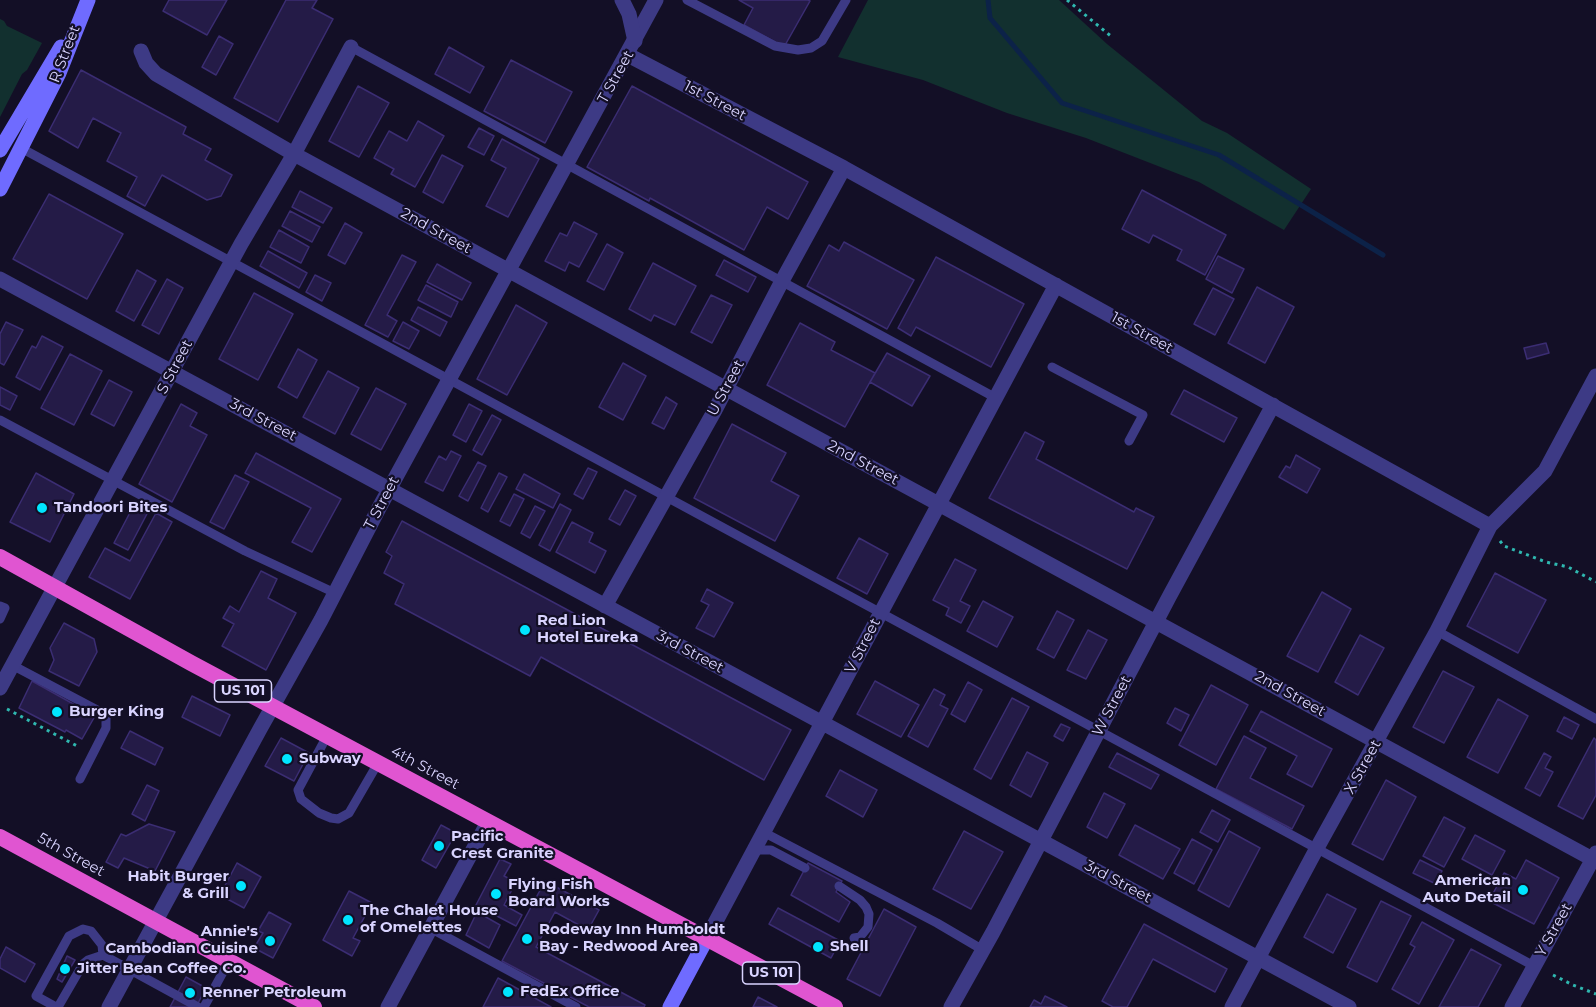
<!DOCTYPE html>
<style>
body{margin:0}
canvas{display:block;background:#130f26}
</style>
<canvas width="1596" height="1007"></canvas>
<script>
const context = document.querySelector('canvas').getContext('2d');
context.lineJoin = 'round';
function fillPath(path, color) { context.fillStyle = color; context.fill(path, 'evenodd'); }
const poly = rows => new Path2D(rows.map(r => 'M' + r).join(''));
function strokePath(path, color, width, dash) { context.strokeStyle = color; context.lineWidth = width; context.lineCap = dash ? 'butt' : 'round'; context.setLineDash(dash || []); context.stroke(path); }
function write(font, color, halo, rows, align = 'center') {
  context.font = font + ' Montserrat,sans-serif'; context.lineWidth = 4.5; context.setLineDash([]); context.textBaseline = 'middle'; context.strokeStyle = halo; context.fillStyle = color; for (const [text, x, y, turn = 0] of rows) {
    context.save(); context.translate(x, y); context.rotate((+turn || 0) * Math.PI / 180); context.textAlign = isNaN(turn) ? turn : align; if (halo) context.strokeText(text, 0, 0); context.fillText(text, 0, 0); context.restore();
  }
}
fillPath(poly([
 [868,0,1059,0,1107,44,1202,121,1227,133,1311,189,1284,230,1199,182,1086,138,1007,113,923,80,838,57],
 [0,19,4,21,7,26,42,43,27,70,22,74,0,117]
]), '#12302f');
strokePath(poly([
 [988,0,990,18,1062,103,1219,155,1383,255]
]), '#0c2248', 5);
const building = poly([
 [169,0,227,0,207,35,163,11,169,0],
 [286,0,317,0,312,8,333,19,278,122,234,98,286,0],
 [739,0,808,0,810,1,784,47,744,25,753,8,739,0],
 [219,36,233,44,216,75,202,67,219,36],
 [449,47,484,67,470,93,435,74,449,47],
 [511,60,572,92,545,143,484,111,511,60],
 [81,70,186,127,183,134,211,149,205,160,232,175,221,196,207,200,162,175,145,206,127,196,137,177,107,161,121,133,93,118,78,148,49,131,81,70],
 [358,86,389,103,359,157,329,141,358,86],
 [632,86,808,182,788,219,767,207,744,250,650,198,649,201,587,167,632,86],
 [418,121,444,136,415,187,391,174,394,169,374,158,389,131,407,141,418,121],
 [479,128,494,136,484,155,468,147,479,128],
 [502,139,539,159,508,217,486,206,506,168,491,160,502,139],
 [442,155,463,166,443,203,423,192,442,155],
 [1142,190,1226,235,1205,275,1177,260,1182,250,1153,235,1149,243,1122,229,1142,190],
 [300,191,332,208,323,223,292,207,300,191],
 [49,194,123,234,87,299,13,259,49,194],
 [290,211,320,227,312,242,282,226,290,211],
 [574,222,597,234,579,267,569,262,565,271,545,261,560,233,567,236,574,222],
 [345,223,362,233,345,264,328,255,345,223],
 [279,230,309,247,301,263,270,247,279,230],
 [844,242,914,280,887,329,807,286,829,245,839,251,844,242],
 [607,244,623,253,604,290,587,281,607,244],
 [268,251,307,273,299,288,260,266,268,251],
 [402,255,416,262,387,315,397,321,388,337,365,325,402,255],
 [1218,256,1244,269,1232,293,1206,279,1218,256],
 [936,257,1024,304,991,367,916,327,911,336,898,328,936,257],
 [724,260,756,277,748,292,716,275,724,260],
 [653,263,696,286,675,325,654,315,651,321,629,309,653,263],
 [437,264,471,283,462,300,427,282,437,264],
 [137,270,156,281,134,321,116,311,137,270],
 [315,275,331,283,322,301,306,292,315,275],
 [167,279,183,288,159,334,142,325,167,279],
 [426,285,458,302,451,317,418,300,426,285],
 [1257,287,1294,307,1265,363,1228,343,1257,287],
 [1213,288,1234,299,1215,335,1194,324,1213,288],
 [254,293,293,314,258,380,219,359,254,293],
 [711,295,732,305,712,343,691,332,711,295],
 [516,305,547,323,507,395,477,379,516,305],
 [418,307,447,322,440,336,411,320,418,307],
 [6,322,23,330,4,365,0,363,0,334,6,322],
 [403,322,419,331,409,349,393,341,403,322],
 [800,323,835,342,831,350,875,373,845,427,767,385,800,323],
 [42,336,63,347,40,390,16,377,32,346,36,348,42,336],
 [1546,343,1549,353,1527,359,1524,348,1546,343],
 [298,349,317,360,297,398,278,387,298,349],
 [887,353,930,376,912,406,870,382,887,353],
 [70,354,102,371,74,425,41,408,70,354],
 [623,363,646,376,623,420,599,407,623,363],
 [328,371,359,388,335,434,303,417,328,371],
 [109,380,132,392,114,426,91,414,109,380],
 [0,387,17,396,10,410,0,405,0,387],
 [376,388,406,404,381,450,351,434,376,388],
 [1184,390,1237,418,1224,442,1171,414,1184,390],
 [666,397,677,404,664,429,652,423,666,397],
 [181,404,197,413,190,426,207,435,172,502,139,484,181,404],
 [469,404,482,411,466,442,453,435,469,404],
 [492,415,501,420,482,455,473,450,492,415],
 [732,424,786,453,771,481,799,496,775,541,694,498,732,424],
 [1025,432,1044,442,1036,459,1134,512,1136,508,1154,517,1127,569,989,498,1025,432],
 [451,451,461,456,443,491,425,482,439,456,446,460,451,451],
 [256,453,341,499,312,552,292,542,311,508,245,473,256,453],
 [1296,455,1320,469,1307,493,1279,477,1286,466,1290,468,1296,455],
 [478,462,486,466,468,501,459,496,478,462],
 [588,468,597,472,583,499,574,494,588,468],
 [36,473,74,494,50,542,10,522,36,473],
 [499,473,507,477,488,512,481,508,499,473],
 [524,474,560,494,553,508,516,489,524,474],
 [235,475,249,482,224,529,210,522,235,475],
 [625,490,636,496,620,525,609,519,625,490],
 [514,494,524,499,510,526,500,521,514,494],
 [135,503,149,510,128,550,114,543,135,503],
 [560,504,571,510,550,551,539,545,560,504],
 [535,506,545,511,530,538,521,533,535,506],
 [156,513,172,522,130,599,89,577,105,548,130,561,156,513],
 [402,521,791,730,764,780,541,657,530,676,395,604,404,584,384,573,392,556,386,552,402,521],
 [572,522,593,533,589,542,606,551,595,573,556,552,572,522],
 [859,538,888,554,867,594,837,578,859,538],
 [955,559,976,570,960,601,970,606,961,623,946,615,949,608,933,600,955,559],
 [261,571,277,579,268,598,296,613,266,670,222,646,234,624,223,618,230,606,239,612,261,571],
 [1495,573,1546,600,1518,653,1467,626,1495,573],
 [707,589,733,603,714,637,696,628,709,605,701,601,707,589],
 [1322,592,1351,609,1318,672,1287,656,1322,592],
 [983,601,1013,617,997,647,967,631,983,601],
 [1057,611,1074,620,1054,658,1037,649,1057,611],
 [64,623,94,639,97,652,79,686,49,671,54,660,50,648,64,623],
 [1088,630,1107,640,1086,679,1067,670,1088,630],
 [1360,635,1384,648,1358,695,1335,682,1360,635],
 [1443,671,1474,687,1444,743,1413,727,1443,671],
 [32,681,95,716,82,739,66,730,65,732,19,708,32,681],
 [875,681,919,705,901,737,857,714,875,681],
 [968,682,982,690,965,722,951,714,968,682],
 [1211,685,1248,705,1216,765,1179,745,1211,685],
 [934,689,945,695,940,705,948,709,928,747,908,736,934,689],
 [192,696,230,715,220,736,182,717,192,696],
 [1012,698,1029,707,991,779,974,769,1012,698],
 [1498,699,1528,716,1498,773,1467,757,1498,699],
 [1175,708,1189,715,1181,731,1167,723,1175,708],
 [1261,711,1332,749,1312,787,1287,774,1297,756,1250,731,1261,711],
 [1564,717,1579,725,1572,739,1557,731,1564,717],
 [1061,724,1070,728,1063,741,1054,736,1061,724],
 [130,731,163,748,155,765,121,748,130,731],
 [1244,736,1266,748,1250,778,1304,806,1292,829,1216,789,1244,736],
 [281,738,309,753,294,781,265,766,281,738],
 [1594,738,1596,740,1596,795,1583,819,1558,806,1594,738],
 [1027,752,1048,763,1031,797,1010,785,1027,752],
 [1117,753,1159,775,1151,789,1109,767,1117,753],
 [1544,753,1551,757,1545,768,1553,772,1540,796,1525,788,1544,753],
 [840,770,877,790,863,817,826,796,840,770],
 [1386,780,1416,797,1383,860,1352,844,1386,780],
 [147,785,159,791,145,821,132,814,147,785],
 [1104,793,1125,804,1107,838,1087,827,1104,793],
 [1212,810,1230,820,1218,842,1200,832,1212,810],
 [1444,817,1465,828,1444,867,1423,856,1444,817],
 [149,824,175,832,155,871,124,858,118,868,106,862,121,834,126,836,149,824],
 [441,825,456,833,436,868,422,860,441,825],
 [1135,825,1180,849,1163,879,1119,855,1135,825],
 [964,831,1003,852,971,909,933,889,964,831],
 [1229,831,1260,848,1229,907,1198,890,1229,831],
 [1475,835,1505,851,1492,875,1462,859,1475,835],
 [1192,839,1212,850,1194,884,1174,873,1192,839],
 [500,859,511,864,504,876,516,882,504,905,522,915,516,926,476,905,500,859],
 [1420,860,1442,871,1436,884,1413,873,1420,860],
 [1526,860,1559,878,1534,924,1489,901,1504,873,1516,879,1526,860],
 [237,863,261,877,244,908,220,895,237,863],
 [808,863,842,881,836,892,850,902,839,922,791,895,808,863],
 [545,881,599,910,588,930,555,912,536,947,645,1005,644,1007,589,1007,502,961,545,881],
 [349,891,372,903,353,938,360,941,352,956,323,940,349,891],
 [1327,894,1356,909,1333,953,1304,937,1327,894],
 [1381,901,1411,916,1377,982,1347,967,1381,901],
 [778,908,840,941,831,958,769,924,778,908],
 [884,909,916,927,880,996,847,979,884,909],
 [269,912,291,924,273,958,254,948,263,933,258,931,269,912],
 [477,912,500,925,489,948,466,935,477,912],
 [1422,922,1454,940,1419,1004,1392,989,1415,947,1410,944,1422,922],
 [1144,924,1227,969,1215,992,1153,959,1127,1007,1113,1007,1102,1001,1144,924],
 [6,947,35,964,25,982,0,968,0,959,6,947],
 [1471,949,1501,965,1478,1007,1439,1007,1471,949],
 [67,956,75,960,62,982,57,979,67,956],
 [186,977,206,988,196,1007,170,1007,186,977],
 [498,978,551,1007,483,1007,498,978],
 [1045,996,1067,1007,1030,1007,1034,1000,1041,1004,1045,996],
 [758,997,777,1007,753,1007,758,997]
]);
fillPath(building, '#241b47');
strokePath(building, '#3b2d73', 1.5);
strokePath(poly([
 [1067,0,1112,37],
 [1500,541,1504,546,1546,562,1568,567,1596,582],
 [7,709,79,747],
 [1553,975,1573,985,1596,994]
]), '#2fb8b0', 3, [3, 4.5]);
strokePath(poly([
 [687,0,775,46,798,50,811,48,822,41,846,0],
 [351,47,996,398],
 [21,148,1534,966],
 [1052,367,1143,415,1129,441],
 [0,420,245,551,335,593],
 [0,606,5,608,0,619],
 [1437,631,1596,719],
 [12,665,99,711,106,718,106,728,80,779],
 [327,736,298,790,301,799,319,813,331,818,338,819,349,813,378,763],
 [765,833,937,923,983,950],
 [755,850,771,850,805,868],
 [839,886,860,900,866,907,869,914,868,927,860,937,854,938],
 [430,928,576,1007],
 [56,1007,36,996,69,936,83,929,91,931,102,945,103,955],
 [58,1007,83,964,88,960,103,955,198,1007],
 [204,1007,229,961]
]), '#3d3a85', 9);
strokePath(poly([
 [141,51,146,63,156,74,294,154,1596,861],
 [628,55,844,168,1490,526,1545,471,1596,376],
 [0,279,1349,1007],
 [605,606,715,410,782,281,844,168],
 [0,688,241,244,294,154,351,47],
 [707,938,1056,285],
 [109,1007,260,729,321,620,379,508,656,0],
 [388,1007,488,822],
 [951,1007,993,932,1169,597,1273,405],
 [1232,1007,1317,848,1437,631,1490,526],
 [1512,1007,1596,853]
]), '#3d3a85', 15);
strokePath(poly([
 [622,0,629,14,635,41]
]), '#3d3a85', 15);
strokePath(poly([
 [0,150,61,47],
 [0,189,59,73,88,0],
 [670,1007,707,938]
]), '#6f6bff', 15);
strokePath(poly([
 [0,557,191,663,835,1007],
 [0,837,314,1007]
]), '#e055d1', 16);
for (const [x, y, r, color] of [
 [42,508,6,"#00e5ff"],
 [525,630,6,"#00e5ff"],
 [57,712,6,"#00e5ff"],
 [287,759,6,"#00e5ff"],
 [439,846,6,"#00e5ff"],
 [241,886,6,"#00e5ff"],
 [1523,890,6,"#00e5ff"],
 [496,894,6,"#00e5ff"],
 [348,920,6,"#00e5ff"],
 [527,939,6,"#00e5ff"],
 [270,941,6,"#00e5ff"],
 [818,947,6,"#00e5ff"],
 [65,969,6,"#00e5ff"],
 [508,992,6,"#00e5ff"],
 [190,993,6,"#00e5ff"]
]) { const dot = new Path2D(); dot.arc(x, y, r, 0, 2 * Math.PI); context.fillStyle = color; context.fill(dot); strokePath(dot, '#130f26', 2); }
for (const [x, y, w] of [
 [243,691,57],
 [771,973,57]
]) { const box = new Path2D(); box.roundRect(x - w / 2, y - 11, w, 22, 4.5); context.fillStyle = '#130f26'; context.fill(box); strokePath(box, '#d9d4ff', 1.5); }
write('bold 14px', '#d9d4ff', null, [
 ["US 101",243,691],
 ["US 101",771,973]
]);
write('15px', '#d9d4ff', '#130f26', [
 ["R Street",65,54,-69],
 ["T Street",616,77,-61],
 ["1st Street",715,101,28],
 ["2nd Street",436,231,29],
 ["1st Street",1142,333,29],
 ["S Street",175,367,-62],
 ["U Street",726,388,-62],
 ["3rd Street",263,420,28],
 ["2nd Street",863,463,28],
 ["T Street",382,503,-62],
 ["V Street",863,646,-63],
 ["3rd Street",690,652,28],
 ["2nd Street",1290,694,29],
 ["W Street",1112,706,-62],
 ["X Street",1363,767,-61],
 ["4th Street",425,768,28],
 ["5th Street",71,855,29],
 ["3rd Street",1118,882,28],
 ["Y Street",1554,930,-61]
]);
write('bold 15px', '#d9d4ff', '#130f26', [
 ["Tandoori Bites",54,508],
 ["Red Lion",537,621],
 ["Hotel Eureka",537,638],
 ["Burger King",69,712],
 ["Subway",299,759],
 ["Pacific",451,837],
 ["Crest Granite",451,854],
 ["Habit Burger",229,877,"right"],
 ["& Grill",229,894,"right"],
 ["American",1511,881,"right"],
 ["Auto Detail",1511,898,"right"],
 ["Flying Fish",508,885],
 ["Board Works",508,902],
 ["The Chalet House",360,911],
 ["of Omelettes",360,928],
 ["Rodeway Inn Humboldt",539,930],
 ["Bay - Redwood Area",539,947],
 ["Annie's",258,932,"right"],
 ["Cambodian Cuisine",258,949,"right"],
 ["Shell",830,947],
 ["Jitter Bean Coffee Co.",77,969],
 ["FedEx Office",520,992],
 ["Renner Petroleum",202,993]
], 'left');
</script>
